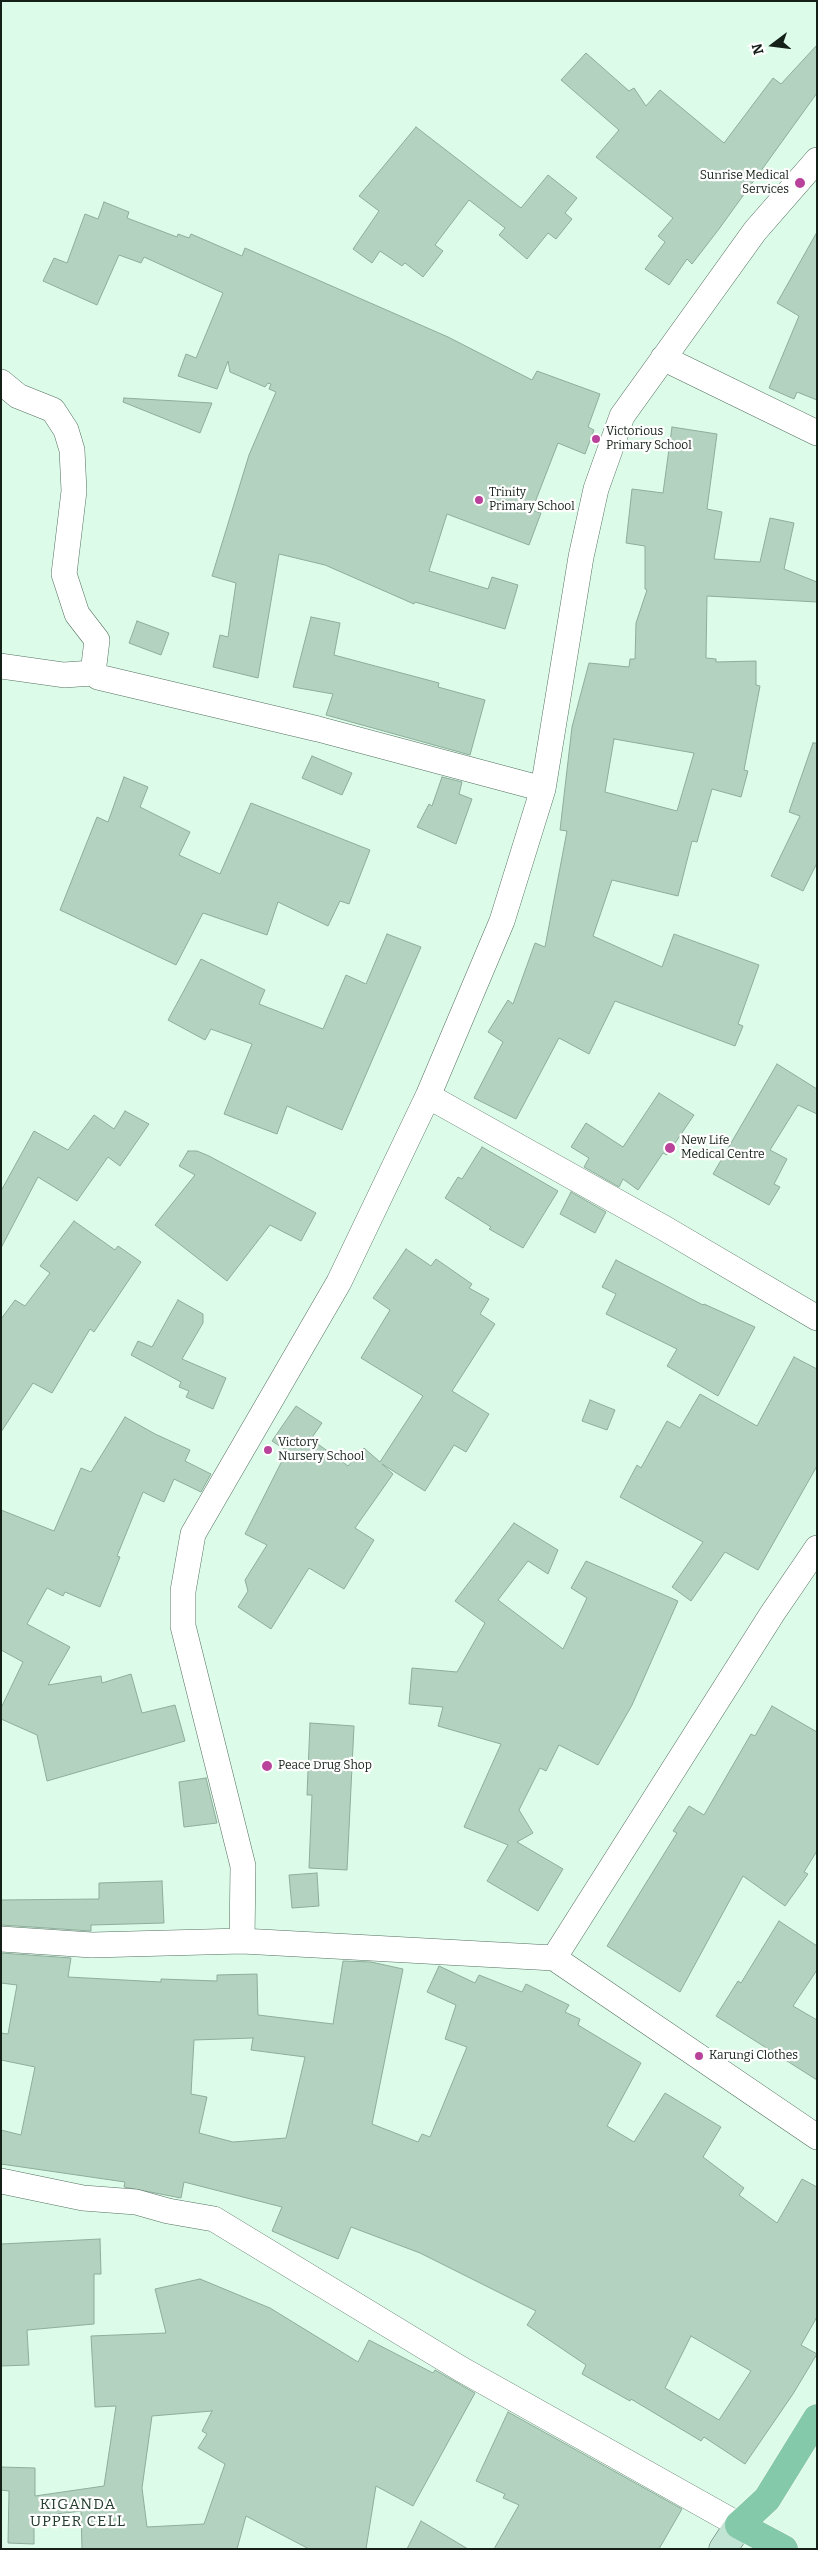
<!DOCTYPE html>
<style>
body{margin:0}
#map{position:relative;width:818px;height:2550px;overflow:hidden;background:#dcfbe8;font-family:Bitter,serif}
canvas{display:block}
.frame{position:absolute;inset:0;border:2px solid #152019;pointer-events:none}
.north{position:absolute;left:748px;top:20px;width:50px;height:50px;-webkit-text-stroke:4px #fff;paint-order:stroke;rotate:255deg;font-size:14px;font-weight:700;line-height:20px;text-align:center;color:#152019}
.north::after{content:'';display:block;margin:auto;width:18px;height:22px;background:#152019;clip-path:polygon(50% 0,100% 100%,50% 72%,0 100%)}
</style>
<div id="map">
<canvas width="818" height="2550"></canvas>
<div class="frame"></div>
<div class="north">N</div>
</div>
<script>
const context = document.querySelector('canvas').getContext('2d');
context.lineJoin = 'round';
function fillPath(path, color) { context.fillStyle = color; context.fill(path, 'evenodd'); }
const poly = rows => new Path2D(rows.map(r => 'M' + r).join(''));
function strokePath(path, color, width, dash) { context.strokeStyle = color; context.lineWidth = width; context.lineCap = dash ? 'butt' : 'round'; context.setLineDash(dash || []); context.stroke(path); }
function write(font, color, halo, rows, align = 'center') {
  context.font = font + ' Bitter,serif'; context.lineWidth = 4.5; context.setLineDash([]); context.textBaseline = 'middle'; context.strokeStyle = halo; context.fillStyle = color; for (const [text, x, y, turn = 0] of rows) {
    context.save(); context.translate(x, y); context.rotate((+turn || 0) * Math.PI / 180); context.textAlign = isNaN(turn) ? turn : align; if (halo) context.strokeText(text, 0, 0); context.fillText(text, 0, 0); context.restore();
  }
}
const building = poly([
 [817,45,817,93,719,229,692,264,687,259,669,285,645,269,665,242,658,236,673,218,596,157,619,130,561,80,586,53,629,91,634,88,646,106,660,90,724,143,773,78,781,84,817,45],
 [416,127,521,208,548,175,577,198,565,213,572,219,556,239,548,233,527,259,499,235,505,228,469,200,435,245,443,251,423,277,405,263,402,266,380,251,372,263,353,249,379,211,359,196,416,127],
 [104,202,129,212,127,218,177,237,178,234,189,238,191,234,242,256,245,248,448,337,532,380,537,371,600,394,588,427,594,430,585,454,558,443,532,510,541,513,529,545,447,514,429,571,488,589,492,577,518,585,505,629,415,602,414,604,325,565,279,554,258,678,213,667,220,635,228,637,236,583,212,576,249,455,276,392,269,389,271,384,268,383,265,387,230,372,228,361,217,389,178,376,186,354,196,358,223,293,144,257,141,263,119,255,97,305,43,281,54,258,67,263,85,214,98,219,104,202],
 [817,232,817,400,797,392,794,399,769,388,799,316,777,303,817,232],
 [124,398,212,403,200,433,123,402,124,398],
 [672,427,717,434,707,509,722,512,714,559,760,562,770,518,794,523,784,569,817,582,817,602,707,596,706,658,716,659,716,662,756,661,756,685,760,686,744,770,748,771,741,797,712,789,697,842,692,841,678,896,612,880,593,936,662,967,674,934,759,965,738,1024,743,1026,735,1046,615,1001,589,1054,559,1038,516,1119,474,1098,503,1042,488,1032,508,1000,513,1004,535,943,545,947,567,831,560,830,572,727,589,663,629,667,630,659,635,659,636,623,647,590,645,589,645,546,626,543,632,489,663,493,672,427],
 [614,739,694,753,677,811,605,792,614,739],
 [311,617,340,623,334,655,439,683,438,687,485,700,470,755,326,715,333,694,293,687,311,617],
 [137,621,169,633,161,655,129,643,137,621],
 [813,743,817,743,817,863,803,891,771,876,800,816,789,812,813,743],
 [312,756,352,773,342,795,302,778,312,756],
 [124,777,148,787,140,807,190,832,179,855,220,874,251,803,370,850,349,904,340,901,328,926,278,902,267,935,203,913,176,965,60,910,97,817,108,822,124,777],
 [442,777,462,782,459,794,472,799,456,844,417,827,429,804,432,806,442,777],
 [387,934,421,947,342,1130,287,1106,277,1134,224,1114,252,1044,211,1029,205,1040,168,1020,201,959,265,990,259,1004,323,1029,346,975,366,984,387,934],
 [777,1064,817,1089,817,1114,798,1105,770,1150,787,1159,774,1184,780,1187,769,1205,713,1174,777,1064],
 [659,1093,694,1115,667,1155,663,1153,638,1190,623,1179,619,1187,584,1167,589,1158,571,1147,586,1123,623,1147,659,1093],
 [125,1111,149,1124,120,1166,108,1157,77,1201,38,1177,1,1248,1,1191,34,1131,68,1150,94,1115,114,1129,125,1111],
 [482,1147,558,1191,523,1248,489,1229,491,1227,445,1198,458,1177,462,1179,482,1147],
 [188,1151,197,1151,209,1156,316,1213,301,1241,270,1225,227,1281,155,1225,195,1175,179,1166,188,1151],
 [571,1192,606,1212,595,1233,560,1214,571,1192],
 [74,1221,115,1250,118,1246,141,1262,94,1332,90,1329,52,1393,33,1383,1,1432,1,1319,15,1300,25,1306,50,1273,40,1266,74,1221],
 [406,1249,431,1266,436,1259,472,1284,469,1288,489,1299,480,1314,495,1324,452,1391,489,1414,466,1452,454,1445,425,1491,382,1464,393,1474,355,1528,374,1540,344,1589,309,1568,271,1629,238,1607,248,1591,245,1580,267,1545,245,1534,287,1451,272,1441,296,1406,322,1423,311,1439,348,1466,364,1448,380,1462,423,1396,361,1358,390,1310,373,1298,406,1249],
 [616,1260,703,1305,704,1304,755,1327,718,1396,667,1366,677,1349,606,1314,616,1294,602,1287,616,1260],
 [178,1300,203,1314,203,1323,182,1359,226,1378,213,1409,186,1397,189,1391,179,1387,181,1382,131,1355,138,1341,152,1347,178,1300],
 [794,1357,817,1369,817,1466,758,1570,725,1552,691,1601,672,1587,703,1542,620,1497,637,1465,641,1468,667,1421,680,1428,700,1394,757,1426,794,1357],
 [590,1400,615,1410,607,1430,582,1421,590,1400],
 [125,1417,155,1434,190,1450,185,1461,211,1474,201,1492,174,1479,164,1502,143,1492,117,1556,120,1557,100,1607,65,1592,63,1596,47,1588,27,1624,70,1647,48,1685,101,1676,102,1683,131,1674,142,1713,175,1705,185,1741,47,1781,37,1735,1,1719,1,1708,23,1662,1,1650,1,1510,54,1531,81,1468,91,1472,125,1417],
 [514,1523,558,1550,548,1574,528,1561,498,1600,563,1649,587,1598,571,1588,586,1561,678,1601,632,1705,598,1765,559,1745,546,1771,540,1768,519,1810,533,1833,517,1842,563,1869,538,1911,487,1881,508,1845,464,1827,501,1744,438,1726,443,1707,409,1704,412,1668,457,1672,485,1623,455,1601,514,1523],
 [772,1706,817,1732,817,1851,804,1872,808,1874,785,1906,743,1876,680,1992,607,1946,677,1833,673,1831,689,1806,704,1815,751,1734,755,1736,772,1706],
 [310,1723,354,1726,347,1870,309,1868,312,1795,307,1795,310,1723],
 [206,1778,217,1823,184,1827,179,1782,206,1778],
 [317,1873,319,1906,292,1908,289,1875,317,1873],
 [162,1881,164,1923,91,1925,91,1931,1,1925,1,1900,99,1899,99,1883,162,1881],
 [779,1921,817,1946,817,1970,793,2006,817,2020,817,2080,716,2016,738,1981,741,1983,779,1921],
 [1,1953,71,1958,68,1977,161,1982,161,1979,217,1981,217,1975,257,1974,258,2015,333,2024,343,1961,371,1962,403,1969,372,2124,418,2142,422,2134,430,2137,467,2047,445,2039,456,2005,427,1992,439,1966,475,1983,479,1975,522,1992,526,1984,569,2005,565,2012,580,2019,578,2025,641,2063,607,2126,634,2142,665,2093,721,2127,703,2157,744,2188,739,2195,777,2223,802,2179,817,2187,817,2317,801,2345,817,2354,793,2394,745,2464,704,2437,701,2441,631,2399,630,2401,582,2374,586,2365,527,2325,536,2311,420,2253,351,2227,338,2259,272,2231,282,2207,184,2182,181,2198,124,2187,125,2182,1,2164,1,2130,21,2135,35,2067,1,2060,1,2033,8,2034,17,1985,1,1983,1,1953],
 [253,2038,251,2050,305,2057,286,2138,233,2142,199,2133,207,2097,191,2094,194,2040,253,2038],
 [691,2336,751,2371,719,2420,665,2388,691,2336],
 [100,2239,101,2274,94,2274,94,2324,27,2330,29,2365,1,2366,1,2244,100,2239],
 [200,2279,270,2308,358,2362,369,2340,433,2373,435,2370,475,2393,413,2506,376,2486,366,2549,309,2549,246,2516,237,2549,82,2549,81,2511,34,2517,34,2544,8,2543,9,2491,1,2490,1,2467,35,2468,35,2496,104,2486,116,2406,95,2407,91,2336,166,2333,155,2289,200,2279],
 [212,2411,202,2431,207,2434,198,2448,225,2464,204,2524,147,2527,142,2488,152,2416,212,2411],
 [508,2412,682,2509,659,2549,494,2549,519,2505,503,2498,505,2494,476,2481,508,2412],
 [421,2521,468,2549,407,2549,421,2521]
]);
fillPath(building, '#b4d2c0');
strokePath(building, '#8fad9b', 1);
const street = poly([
 [663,358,817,433],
 [1,382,18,396,53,410,66,430,72,450,74,491,64,574,77,614,97,640,93,673],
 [1,666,64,675,93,673,98,677,318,729,543,789],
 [428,1096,664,1228,817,1318],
 [1,1939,92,1945,242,1941,554,1958,817,2137],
 [242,1941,243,1866,183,1626,183,1591,193,1534,339,1282,428,1096,502,921,543,789,581,557,596,489,622,416,755,231,817,160],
 [554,1958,772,1614,817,1548],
 [1,2181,83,2198,136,2202,168,2211,214,2219,461,2369,739,2525]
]);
const secondary = poly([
 [723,2549,739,2525]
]);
const primary = poly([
 [784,2549,739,2525,767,2499,817,2418]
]);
strokePath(street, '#547060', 26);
strokePath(secondary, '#547060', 29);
strokePath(primary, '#fff', 29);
strokePath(street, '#fff', 25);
strokePath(secondary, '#c2e4d4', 28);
strokePath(primary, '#84c9a9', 28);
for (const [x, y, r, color] of [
 [800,183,6,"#b9439b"],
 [596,439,5,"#b9439b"],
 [479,500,5,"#b9439b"],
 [670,1148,6,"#b9439b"],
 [268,1450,5,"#b9439b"],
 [267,1766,6,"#b9439b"],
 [699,2056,5,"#b9439b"]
]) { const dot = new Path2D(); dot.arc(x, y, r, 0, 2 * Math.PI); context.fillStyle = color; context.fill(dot); strokePath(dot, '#fff', 2); }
write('12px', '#152019', '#fff', [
 ["Sunrise Medical",789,176,"right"],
 ["Services",789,190,"right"],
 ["Victorious",606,432],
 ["Primary School",606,446],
 ["Trinity",489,493],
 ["Primary School",489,507],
 ["New Life",681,1141],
 ["Medical Centre",681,1155],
 ["Victory",278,1443],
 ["Nursery School",278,1457],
 ["Peace Drug Shop",278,1766],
 ["Karungi Clothes",709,2056]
], 'left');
context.letterSpacing = '1px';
write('15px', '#233d2f', '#fff', [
 ["KIGANDA",78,2505],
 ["UPPER CELL",78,2522]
]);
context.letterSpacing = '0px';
</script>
